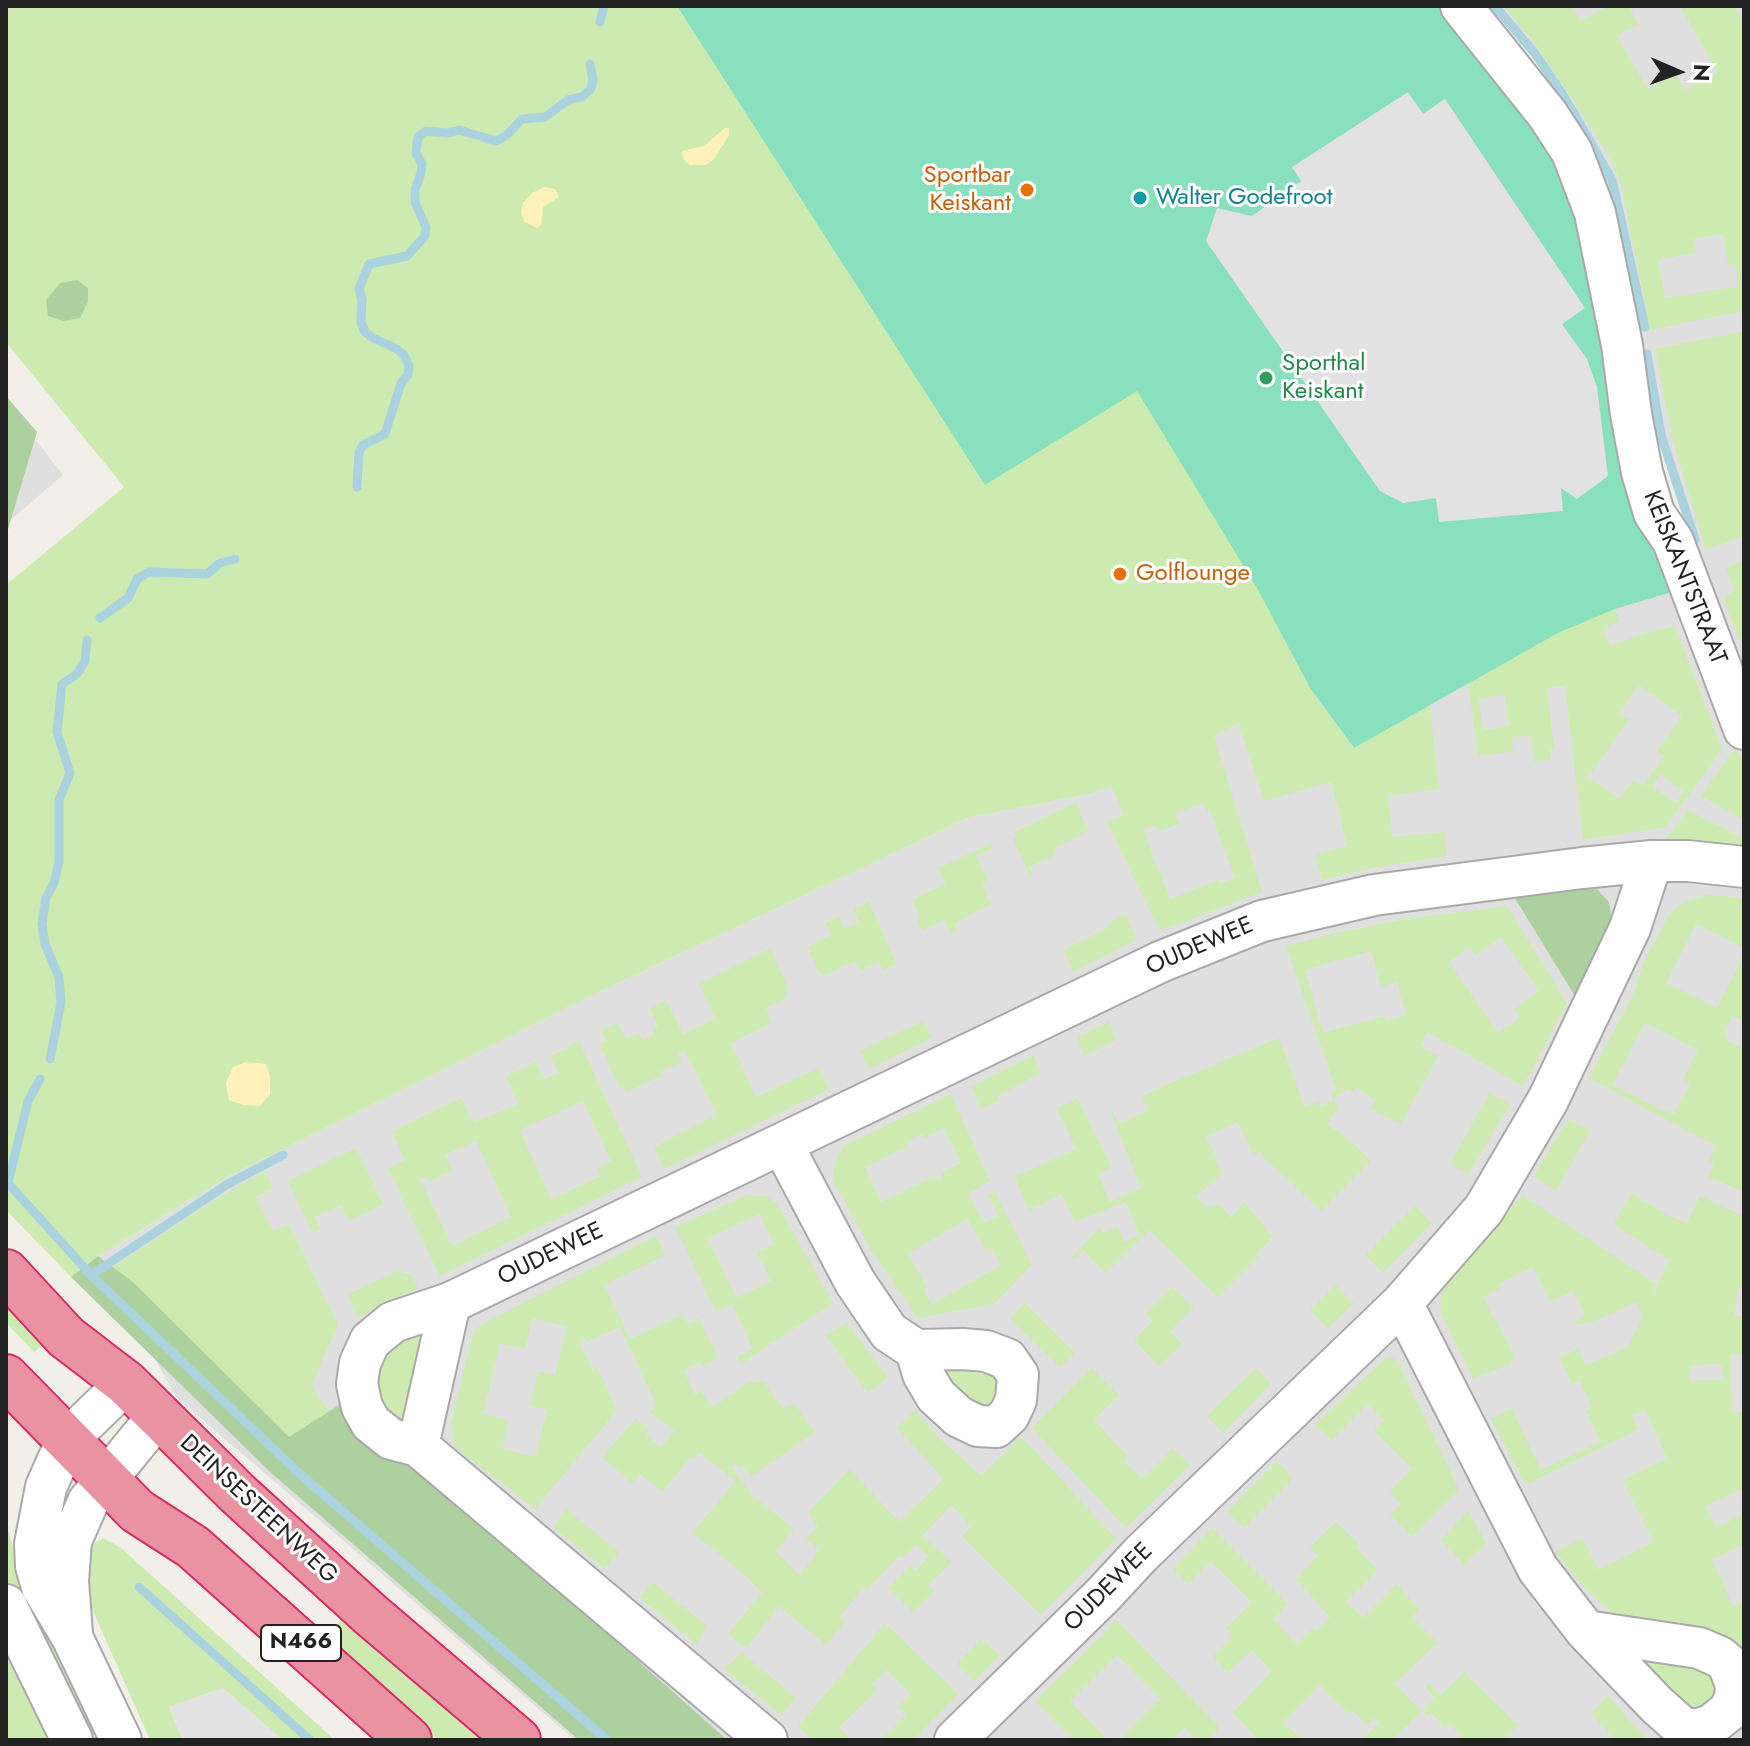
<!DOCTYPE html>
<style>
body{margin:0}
#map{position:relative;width:1750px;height:1746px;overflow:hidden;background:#f2efe9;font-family:Jost,sans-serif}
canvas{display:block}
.frame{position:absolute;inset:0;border:8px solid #222;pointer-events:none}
.north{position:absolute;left:1638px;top:32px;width:80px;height:80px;-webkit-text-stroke:6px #fff;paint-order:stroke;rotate:92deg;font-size:22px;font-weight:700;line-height:32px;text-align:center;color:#222}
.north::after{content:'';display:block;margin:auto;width:28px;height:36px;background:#222;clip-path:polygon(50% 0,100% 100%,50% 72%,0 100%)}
</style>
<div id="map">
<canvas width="1750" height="1746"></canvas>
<div class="frame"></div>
<div class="north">N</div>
</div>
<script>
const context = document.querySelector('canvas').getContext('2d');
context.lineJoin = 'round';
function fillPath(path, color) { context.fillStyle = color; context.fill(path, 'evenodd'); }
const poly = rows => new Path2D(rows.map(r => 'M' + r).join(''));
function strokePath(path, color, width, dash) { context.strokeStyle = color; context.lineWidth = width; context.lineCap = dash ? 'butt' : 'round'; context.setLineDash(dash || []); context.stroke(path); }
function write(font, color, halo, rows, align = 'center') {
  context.font = font + ' Jost,sans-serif'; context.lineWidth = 6; context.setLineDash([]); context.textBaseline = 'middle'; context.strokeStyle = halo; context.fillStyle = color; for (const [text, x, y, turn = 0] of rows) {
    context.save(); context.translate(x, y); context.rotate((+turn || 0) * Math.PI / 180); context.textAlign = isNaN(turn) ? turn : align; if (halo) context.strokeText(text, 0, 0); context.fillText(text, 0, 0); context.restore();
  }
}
fillPath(poly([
 [1491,6,1744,6,1744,1740,575,1740,176,1397,98,1256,229,1176,580,1001,968,818,1094,793,1310,688,1354,748,1558,633,1615,609,1709,581,1661,436,1623,234,1570,93],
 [6,402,63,475,6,524]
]), '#e0dfdf');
fillPath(poly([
 [6,6,677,6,832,244,1137,391,1258,587,1310,688,1353,748,1426,706,1430,707,1439,789,1388,796,1392,837,1444,832,1447,856,1374,868,1322,880,1315,855,1347,846,1331,782,1264,801,1238,723,1214,736,1262,892,1160,931,1107,823,1124,815,1111,786,1094,793,968,818,580,1001,229,1176,98,1256,71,1277,6,1210,6,585,124,487,6,342],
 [1203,803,1207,812,1210,811,1235,878,1219,884,1218,880,1170,899,1143,830,1157,825,1160,831,1179,824,1176,813],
 [1504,6,1572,6,1581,21,1608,6,1629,6,1638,24,1617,36,1648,89,1675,74,1685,90,1717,72,1680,6,1734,6,1744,23,1744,311,1650,330,1621,183,1608,154,1536,45],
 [1723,234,1728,265,1735,265,1739,286,1665,298,1658,260,1696,253,1693,239],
 [1744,331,1744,536,1706,550,1673,442,1655,349],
 [1744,561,1744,638,1739,640,1724,599,1734,590,1726,568],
 [1615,609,1619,622,1603,629,1610,646,1646,632,1675,626,1722,749,1666,827,1583,840,1565,686,1547,688,1554,748,1549,749,1551,760,1534,762,1530,735,1512,738,1513,752,1478,756,1468,683,1558,633],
 [1639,685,1682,716,1657,751,1664,756,1643,786,1634,780,1620,799,1588,777,1629,720,1619,713],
 [1505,695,1509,726,1483,730,1479,699],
 [1660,774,1684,791,1676,803,1652,787],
 [1735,747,1744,767,1744,820,1701,796],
 [1076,802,1088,831,1055,848,1057,854,1029,867,1033,876,1030,877,1013,838,1017,836,1015,832],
 [1688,810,1744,839,1744,853,1660,847],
 [991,843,993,848,976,856,987,880,982,884,991,904,954,924,957,931,951,934,944,920,922,931,917,921,920,918,912,900,946,884,939,868],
 [1708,894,1744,899,1744,948,1696,924,1666,983,1717,1008,1744,955,1744,1021,1733,1016,1725,1032,1728,1041,1744,1049,1744,1192,1708,1177,1714,1164,1709,1161,1716,1146,1589,1078,1634,993,1644,962,1669,915,1679,905],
 [1645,1023,1698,1050,1683,1079,1690,1084,1674,1114,1667,1110,1666,1112,1612,1085],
 [869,901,897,965,883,971,879,962,860,971,855,961,824,976,819,972,807,947,831,935,826,923,839,916,845,928,859,922,854,909],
 [1507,906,1567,1003,1523,1086,1427,1032,1421,1046,1438,1056,1401,1124,1373,1110,1370,1108,1375,1100,1356,1087,1352,1093,1348,1089,1333,1099,1338,1108,1327,1124,1352,1142,1371,1161,1321,1211,1261,1155,1261,1152,1254,1155,1238,1122,1206,1137,1223,1174,1195,1197,1207,1207,1220,1204,1231,1218,1244,1202,1273,1237,1256,1254,1258,1257,1218,1297,1149,1230,1106,1273,1083,1250,1074,1259,1072,1257,1100,1227,1103,1233,1118,1227,1124,1242,1139,1235,1126,1202,1075,1222,1061,1194,1029,1211,1015,1177,1076,1149,1057,1109,1078,1098,1112,1168,1098,1174,1110,1202,1141,1188,1110,1111,1112,1110,1119,1124,1148,1110,1142,1096,1173,1082,1279,1038,1305,1107,1320,1101,1320,1107,1333,1100,1331,1093,1336,1090,1286,946,1332,934,1405,919],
 [1501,937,1539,991,1514,1009,1520,1018,1498,1033,1449,962,1469,947,1476,955],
 [1371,951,1381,987,1397,982,1406,1015,1386,1022,1384,1016,1323,1033,1305,970],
 [1126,914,1137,940,1073,972,1064,950,1110,927,1108,923],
 [770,949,788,988,786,998,766,1008,772,1023,731,1043,756,1097,819,1068,829,1089,665,1169,654,1147,717,1115,685,1051,678,1054,682,1062,660,1072,661,1076,627,1092,620,1087,599,1044,606,1041,601,1030,618,1023,626,1039,639,1033,643,1040,655,1034,653,1029,658,1026,650,1008,666,1000,683,1034,698,1027,715,1018,699,984],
 [923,1021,932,1038,869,1069,860,1051],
 [1109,1022,1116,1040,1084,1056,1077,1037],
 [579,1041,642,1177,440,1276,388,1169,405,1160,392,1131,461,1098,474,1122,519,1104,506,1077,536,1062,544,1079,558,1073,551,1056],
 [583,1101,611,1161,597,1168,601,1176,551,1199,520,1130],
 [476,1141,511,1217,452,1246,420,1179,426,1176,429,1182,453,1171,445,1155],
 [1033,1055,1041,1073,997,1096,999,1101,981,1109,971,1087],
 [1489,1093,1510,1104,1468,1175,1451,1163],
 [951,1094,990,1181,968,1194,985,1223,999,1215,988,1195,995,1191,1032,1265,994,1304,918,1318,871,1250,835,1184,833,1173,836,1160,845,1145],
 [944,1128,961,1163,941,1173,943,1178,937,1181,934,1176,881,1202,865,1167,908,1146,906,1142,922,1134,925,1138],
 [967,1219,986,1250,992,1249,1001,1265,932,1305,923,1290,927,1287,908,1254],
 [1568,1119,1590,1130,1556,1191,1534,1176],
 [356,1148,383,1205,349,1221,341,1205,315,1217,320,1229,312,1233,288,1181],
 [266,1171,273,1189,256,1197,273,1231,289,1224,338,1325,311,1386,329,1412,289,1437,134,1283,113,1267,221,1196],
 [1631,1193,1667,1215,1687,1223,1700,1196,1744,1216,1744,1288,1738,1288,1734,1315,1744,1317,1744,1354,1731,1355,1732,1412,1744,1412,1744,1488,1705,1506,1717,1527,1742,1515,1740,1510,1744,1508,1744,1553,1741,1546,1712,1560,1733,1606,1744,1602,1744,1653,1728,1638,1710,1630,1640,1625,1616,1618,1582,1585,1556,1552,1582,1538,1598,1570,1654,1542,1623,1480,1667,1458,1645,1410,1632,1416,1638,1430,1525,1485,1491,1419,1511,1408,1541,1470,1600,1442,1586,1411,1592,1407,1580,1381,1572,1384,1559,1358,1578,1349,1586,1365,1627,1347,1627,1349,1643,1316,1636,1302,1598,1320,1577,1325,1575,1321,1585,1316,1573,1291,1550,1302,1533,1267,1499,1284,1501,1288,1483,1297,1514,1355,1510,1364,1473,1379,1441,1314,1441,1296,1450,1279,1522,1195,1655,1283,1652,1296,1669,1260,1614,1224],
 [1721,1363,1723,1379,1691,1381,1690,1366],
 [747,1195,767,1196,777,1204,833,1303,741,1364,737,1357,753,1349,732,1304,716,1311,675,1227],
 [760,1214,774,1244,757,1252,771,1281,736,1298,708,1238],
 [1415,1206,1432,1223,1383,1273,1365,1255],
 [656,1236,665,1255,604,1285,630,1339,682,1314,687,1323,699,1318,718,1358,702,1366,700,1362,684,1371,695,1395,701,1391,713,1407,748,1383,763,1381,784,1410,794,1403,815,1432,752,1476,742,1466,739,1468,735,1462,731,1467,752,1495,794,1529,776,1551,800,1575,819,1550,806,1539,818,1526,808,1513,850,1469,899,1522,944,1479,897,1428,915,1410,939,1438,981,1476,1021,1436,1116,1539,1041,1615,962,1536,971,1527,952,1505,922,1536,952,1562,928,1585,934,1591,913,1612,888,1589,910,1566,915,1571,929,1557,916,1545,904,1557,899,1556,866,1591,863,1588,840,1616,845,1622,826,1645,779,1606,746,1648,728,1634,762,1593,747,1577,693,1533,735,1481,699,1452,693,1460,690,1458,662,1492,640,1474,632,1483,602,1457,636,1419,649,1430,646,1436,661,1447,675,1431,649,1411,657,1406,620,1327,587,1342,585,1338,579,1341,592,1369,597,1367,617,1410,535,1509,459,1450,454,1442,451,1424,473,1334,478,1327,486,1322],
 [533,1318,567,1327,555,1375,538,1371,530,1406,547,1410,535,1457,502,1449,508,1420,483,1414,500,1343,525,1349],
 [397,1271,411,1275,418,1288,358,1318,347,1295],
 [1336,1285,1354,1303,1328,1329,1310,1310],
 [1172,1287,1194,1308,1170,1331,1182,1344,1159,1366,1134,1340,1153,1321,1146,1313],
 [6,1299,47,1342,34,1352,6,1323],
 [1025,1303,1075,1353,1060,1367,1010,1319],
 [847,1322,888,1378,868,1393,826,1336],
 [426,1329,407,1422,387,1424,371,1359,380,1344],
 [1387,1357,1392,1357,1398,1362,1459,1490,1412,1537,1390,1514,1402,1504,1389,1492,1412,1469,1374,1431,1384,1420,1368,1404,1331,1440,1315,1424],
 [991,1364,1005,1386,990,1407,974,1408,942,1374,945,1365],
 [1091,1368,1119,1395,1094,1420,1128,1457,1124,1462,1142,1479,1173,1448,1190,1465,1126,1528,1032,1428],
 [1256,1368,1271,1384,1223,1433,1207,1416],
 [1277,1461,1293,1479,1244,1528,1227,1512],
 [566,1509,619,1552,605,1569,553,1527],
 [1468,1510,1486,1543,1464,1565,1441,1540],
 [1336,1522,1359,1544,1356,1547,1377,1570,1346,1602,1363,1618,1397,1584,1419,1609,1412,1617,1438,1643,1395,1683,1421,1712,1392,1740,1362,1740,1379,1723,1375,1718,1367,1725,1353,1711,1349,1714,1320,1685,1283,1722,1302,1740,1259,1740,1233,1713,1272,1671,1252,1650,1228,1673,1213,1656,1233,1636,1226,1628,1252,1602,1211,1561,1188,1584,1173,1569,1212,1528,1288,1604,1273,1619,1297,1644,1312,1629,1316,1631,1330,1617,1296,1579,1318,1556,1310,1547],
 [6,1523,20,1572,102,1740,72,1740,6,1605],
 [104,1538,122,1549,335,1740,282,1740,223,1688,169,1707,183,1740,150,1740,92,1609,85,1566,92,1544],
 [653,1582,707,1626,697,1645,639,1597],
 [347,1614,492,1740,438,1740,320,1641],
 [1116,1620,1220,1728,1207,1740,1196,1740,1185,1727,1172,1740,1119,1740,1160,1699,1117,1655,1070,1701,1108,1740,1073,1740,1035,1701,1102,1636],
 [885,1623,958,1694,913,1740,881,1740,906,1715,898,1707,911,1694,887,1670,872,1684,877,1690,839,1727,851,1740,813,1740,798,1727],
 [981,1639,1000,1655,974,1681,957,1664],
 [6,1640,52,1740,6,1740],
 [742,1653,795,1697,782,1715,724,1669],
 [1652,1659,1714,1664,1722,1700,1687,1715,1647,1674],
 [1467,1670,1467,1675,1518,1725,1503,1740,1465,1740,1449,1724,1445,1727,1432,1713,1428,1716,1423,1711,1435,1698,1425,1687,1429,1683,1441,1695],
 [1608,1695,1630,1721,1649,1740,1611,1740,1613,1737,1591,1714]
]), '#cdebb0');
fillPath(poly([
 [77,280,88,288,88,302,80,318,64,321,48,316,46,300,60,283],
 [6,396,37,432,6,536],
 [1577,884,1597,889,1609,902,1613,924,1578,1001,1513,895],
 [98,1256,134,1283,289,1437,347,1400,400,1458,590,1618,727,1740,579,1740,269,1471,71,1277]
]), '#add19e');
fillPath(poly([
 [725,128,729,128,729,135,713,160,706,165,690,165,683,159,682,151,704,146],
 [545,187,555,189,559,197,543,207,541,225,537,228,525,222,521,214,523,203,532,193],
 [246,1062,266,1064,270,1077,270,1094,260,1106,243,1105,229,1100,226,1083,233,1067]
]), '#fff1ba');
fillPath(poly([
 [677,6,1450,6,1568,170,1633,481,1669,593,1615,609,1558,633,1354,748,1310,688,1257,588,1137,391,985,485]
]), '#88e0be');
fillPath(poly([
 [1408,92,1423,114,1445,99,1585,308,1562,324,1587,359,1597,387,1608,476,1577,499,1561,488,1563,511,1439,522,1436,498,1403,503,1380,491,1206,241,1217,208,1252,216,1301,181,1292,167],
 [223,1688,282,1740,183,1740,169,1707]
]), '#e2e2e2');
strokePath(poly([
 [1495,6,1536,55,1564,96,1612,180,1645,327],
 [600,22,604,6],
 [1647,354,1661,435,1695,540],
 [357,487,359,452,363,445,385,434,401,383,408,375,409,366,404,355,397,349,373,338,365,332,361,322,362,299,359,289,369,264,407,256,425,236,426,227,415,202,415,190,421,173,422,164,416,153,418,137,426,131,448,133,459,130,496,141,506,136,522,119,545,117,568,100,582,97,591,89,593,80,590,64],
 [100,618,128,598,137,579,149,572,207,574,220,563,235,559],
 [50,1059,61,1003,59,977,45,944,42,924,46,898,54,883,59,862,59,800,70,773,57,732,62,684,77,674,85,661,87,640],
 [6,1181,91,1275,301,1475,607,1740],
 [8,1183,28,1101,40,1079],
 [91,1275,228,1184,283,1155],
 [139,1587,310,1740]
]), '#aad3df', 9);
const minor = poly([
 [1461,6,1548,115,1572,152,1595,213,1622,345,1631,414,1642,472,1654,513,1673,541,1744,729],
 [782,1144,855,1282,889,1332,916,1350,923,1374,936,1396,959,1417,978,1426,996,1427,1009,1415,1016,1400,1018,1375,1007,1359,986,1351,963,1349,916,1350],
 [1402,1303,1538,1569,1586,1631,1657,1705,1684,1729,1699,1729,1711,1725,1729,1711,1735,1698,1736,1685,1728,1664,1720,1657,1699,1648,1586,1631],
 [418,1446,450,1303],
 [6,1605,72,1740],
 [72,1633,68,1581,71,1541,88,1502,158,1416],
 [121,1740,72,1637,42,1587,36,1566,35,1544,46,1487,67,1440,126,1383],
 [767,1740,418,1446,391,1439,371,1423,362,1407,357,1384,360,1363,370,1341,393,1322,450,1303,1160,962,1262,921,1374,895,1582,868,1652,861,1688,861,1744,867],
 [955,1740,1103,1595,1141,1554,1402,1303,1484,1209,1548,1100,1630,928,1652,861]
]);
const highway = poly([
 [6,1272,66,1337,126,1383,237,1493,371,1615,518,1740],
 [6,1377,137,1511,193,1547,409,1740]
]);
strokePath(minor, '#a9a9a9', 44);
strokePath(highway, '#dc2a67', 48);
strokePath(minor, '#fff', 40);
strokePath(highway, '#e892a2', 44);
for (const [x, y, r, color] of [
 [1027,190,8,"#e8710a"],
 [1140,198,8,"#0f9aa8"],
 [1266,378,8,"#2e9e5b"],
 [1120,574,8,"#e8710a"]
]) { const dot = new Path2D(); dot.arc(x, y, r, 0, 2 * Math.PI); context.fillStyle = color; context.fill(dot); strokePath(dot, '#fff', 3); }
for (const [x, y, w] of [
 [301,1643,80]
]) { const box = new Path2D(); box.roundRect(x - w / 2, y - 18, w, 36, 6); context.fillStyle = '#fff'; context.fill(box); strokePath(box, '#222', 2); }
write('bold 22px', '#222', null, [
 ["N466",301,1643]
]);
write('24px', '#c56008', '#fff', [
 ["Sportbar",1011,176],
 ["Keiskant",1011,204],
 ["Golflounge",1136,574,"left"]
], 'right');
write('24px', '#0d838f', '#fff', [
 ["Walter Godefroot",1156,198]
], 'left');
write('24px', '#27864d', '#fff', [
 ["Sporthal",1282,364],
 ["Keiskant",1282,392]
], 'left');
write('24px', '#222', '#fff', [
 ["KEISKANTSTRAAT",1684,578,68],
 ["OUDEWEE",1200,947,-23],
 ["OUDEWEE",551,1255,-26],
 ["DEINSESTEENWEG",258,1510,43],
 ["OUDEWEE",1109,1588,-45]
]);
</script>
